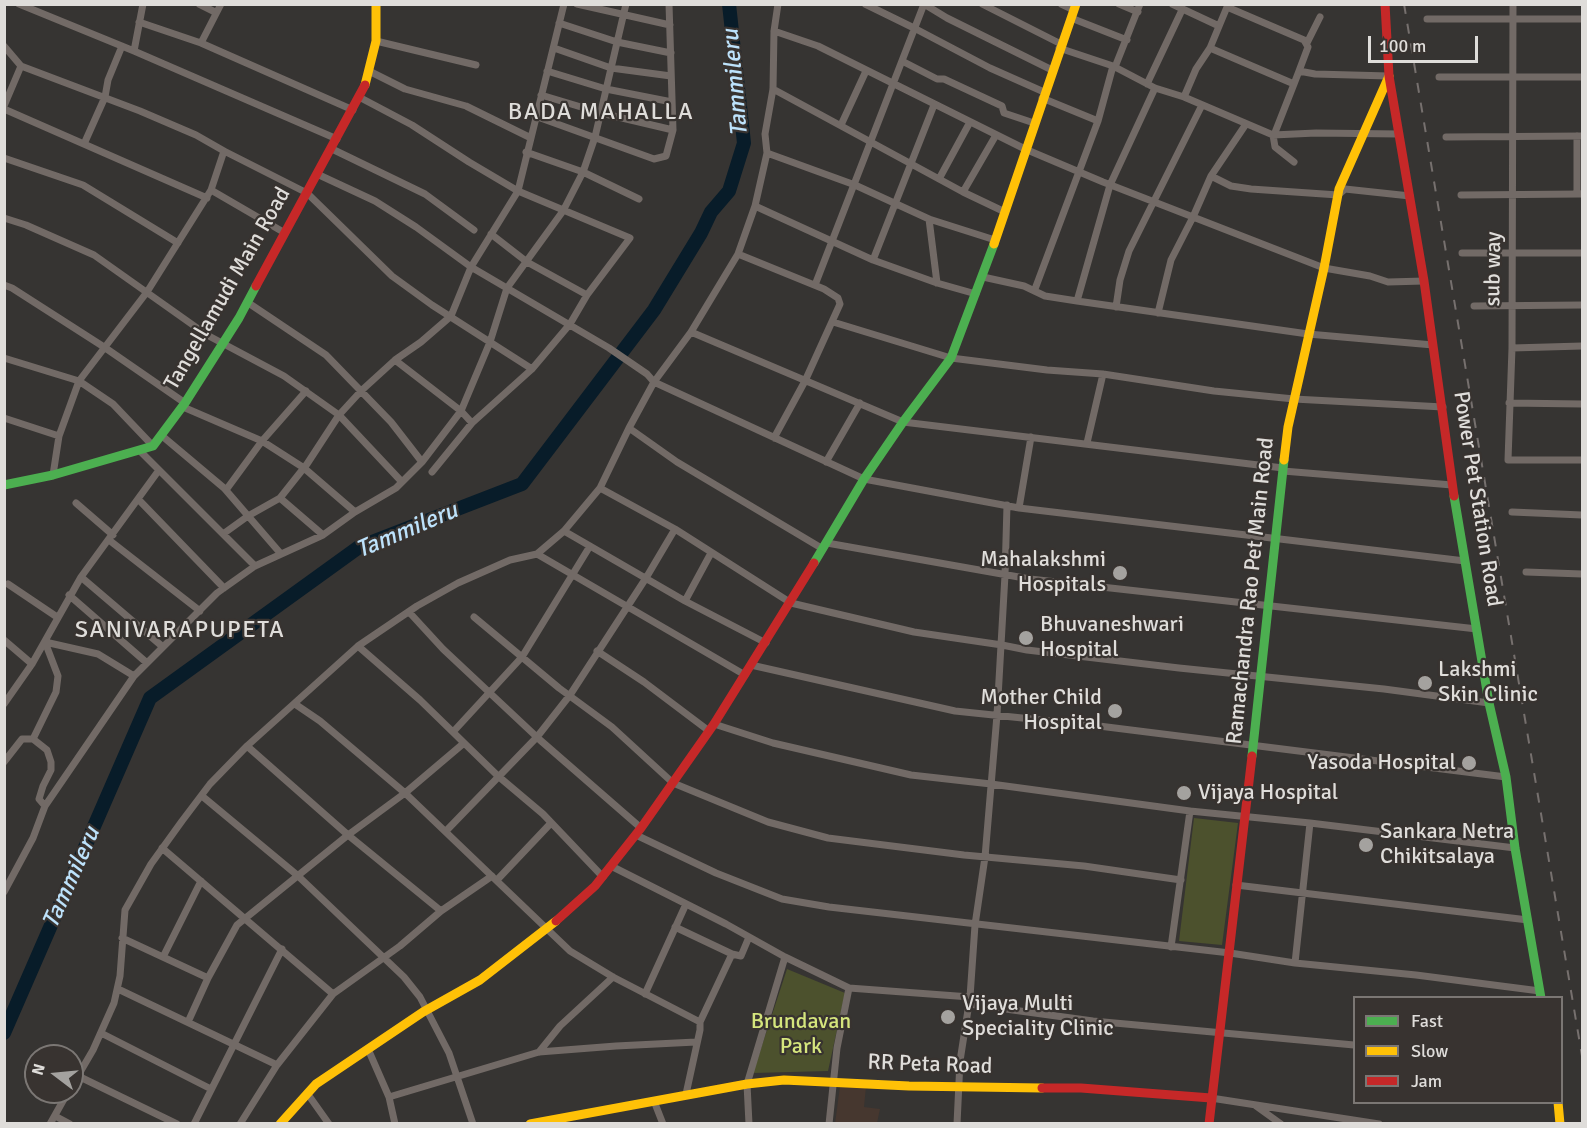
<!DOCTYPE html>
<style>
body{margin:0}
#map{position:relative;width:1587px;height:1128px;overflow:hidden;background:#363432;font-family:Signika,sans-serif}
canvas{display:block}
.frame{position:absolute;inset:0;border:6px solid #dfddda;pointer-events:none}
.legend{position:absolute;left:1353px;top:996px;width:210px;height:108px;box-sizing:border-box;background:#383330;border:2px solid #7b7774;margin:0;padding:8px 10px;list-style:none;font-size:18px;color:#dfddda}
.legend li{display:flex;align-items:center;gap:12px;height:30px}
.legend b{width:30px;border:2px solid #7b7774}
.north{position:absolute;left:24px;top:1044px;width:60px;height:60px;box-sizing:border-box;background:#383330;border:2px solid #7b7774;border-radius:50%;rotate:286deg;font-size:16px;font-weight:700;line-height:24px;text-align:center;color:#dfddda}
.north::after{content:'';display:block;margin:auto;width:21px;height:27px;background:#a4a29f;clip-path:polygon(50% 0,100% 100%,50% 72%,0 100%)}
.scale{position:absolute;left:1368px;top:36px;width:110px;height:27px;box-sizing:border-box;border:3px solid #dfddda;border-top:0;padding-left:8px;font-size:18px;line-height:21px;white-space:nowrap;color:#dfddda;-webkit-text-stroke:4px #383330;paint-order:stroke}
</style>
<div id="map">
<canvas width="1587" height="1128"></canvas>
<div class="frame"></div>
<ul class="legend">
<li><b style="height:8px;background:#4caf50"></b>Fast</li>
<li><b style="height:8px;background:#ffc107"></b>Slow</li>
<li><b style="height:8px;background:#c62828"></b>Jam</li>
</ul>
<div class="north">N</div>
<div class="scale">100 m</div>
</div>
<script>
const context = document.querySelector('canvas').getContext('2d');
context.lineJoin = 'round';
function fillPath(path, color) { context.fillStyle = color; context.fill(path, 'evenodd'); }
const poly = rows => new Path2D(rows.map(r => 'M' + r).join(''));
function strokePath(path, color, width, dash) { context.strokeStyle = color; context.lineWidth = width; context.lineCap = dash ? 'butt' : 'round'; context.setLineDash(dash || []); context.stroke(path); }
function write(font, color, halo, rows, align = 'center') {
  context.font = font + ' Signika,sans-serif'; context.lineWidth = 4.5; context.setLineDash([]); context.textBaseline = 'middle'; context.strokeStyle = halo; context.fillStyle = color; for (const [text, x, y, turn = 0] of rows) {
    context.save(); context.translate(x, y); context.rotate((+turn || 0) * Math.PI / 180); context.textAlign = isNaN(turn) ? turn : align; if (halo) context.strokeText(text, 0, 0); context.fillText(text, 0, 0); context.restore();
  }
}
fillPath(poly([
 [840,1086,866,1087,864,1107,880,1109,877,1123,835,1124]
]), '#46372f');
fillPath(poly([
 [1194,818,1238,823,1222,945,1179,941],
 [787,969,845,993,828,1071,753,1073]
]), '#4c512d');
strokePath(poly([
 [4,1033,150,698,359,547,522,484,654,310,701,233,711,212,729,191,744,143,729,4]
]), '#081c29', 14);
strokePath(poly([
 [19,4,134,51,337,139],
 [199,4,215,12],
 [577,4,670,25],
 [778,4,774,31,773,89,765,134,767,153,855,185,929,219,995,240],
 [865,4,914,28,990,68,1044,92],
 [924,4,947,18,1052,70],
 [982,4,1061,44],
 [1061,4,1074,10],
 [1119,4,1138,12],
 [1172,4,1219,26],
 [1513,4,1512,348,1508,460,1582,460],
 [1071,18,1127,40],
 [1427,19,1582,19],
 [139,22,201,43,221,4],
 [559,23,617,42,671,53],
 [774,31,818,46,1025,149,1103,182,1193,217,1211,176,1231,186,1251,189,1338,195,1345,189,1410,196],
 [376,41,476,65],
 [201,43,353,110],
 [1307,43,1320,17],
 [4,46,21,66,4,106],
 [554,48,611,68,671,76],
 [1059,48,1113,66,1155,88,1184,97,1196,69,1210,48,1294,84,1299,71,1315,74,1389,76],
 [1210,48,1227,7,1304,40,1308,47,1299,71],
 [134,51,143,4],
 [902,61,937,79,944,79,1002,106,1004,113,1034,123],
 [21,66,140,111,196,135,224,151],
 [1115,67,1140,4],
 [369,71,405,89,466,106,529,137],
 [547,71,606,89,672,102],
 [1439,77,1582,77],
 [1147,84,1182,10],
 [773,89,963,192,1005,212],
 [541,95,601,113,673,130,669,4],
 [359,97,412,125,469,162,518,191,630,238,587,295,570,324,532,369,472,423,432,472],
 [1184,97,1273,135,1316,133,1399,134],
 [1042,98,1098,121,1113,66],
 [4,109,207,198],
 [535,116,654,159,666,156,673,130],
 [841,125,866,71],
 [1273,135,1275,147,1294,162],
 [1274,135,1294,84],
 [1577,136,1577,194],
 [1446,137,1582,136],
 [84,144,105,97,108,80,122,46],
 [332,149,425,194,474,230],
 [526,152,583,172,639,199],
 [767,153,755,206,738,254,691,332,654,382,864,479,1019,508,1465,561],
 [4,158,83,185,178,243],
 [317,174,375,201,416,227,471,267,609,348,647,374,654,382,629,428,677,462,823,549],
 [1211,176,1246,124],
 [939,179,970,122],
 [211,190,285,233],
 [963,192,996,135],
 [1461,195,1582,194],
 [755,206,873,260,937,283,976,294],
 [4,218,26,225,94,255,207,335,284,376,339,415,402,482],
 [929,219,937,283],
 [491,234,527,262,587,295],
 [1462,253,1582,253],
 [738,254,824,289,838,298,840,304,805,381,774,438],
 [873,260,934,105],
 [983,277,1024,286,1045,296,1077,301,1308,334,1433,345],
 [4,285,12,288,104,347,185,403],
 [815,285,924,4],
 [1035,289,1098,121],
 [1077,301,1110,185,1155,88],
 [247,302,326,355,391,422,422,462,461,411,490,342,507,288,563,211,583,172,595,137,626,4],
 [1474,306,1582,305],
 [1116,307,1120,280,1129,251,1202,105],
 [1158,313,1171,260,1193,217,1324,268,1370,276,1388,282,1424,281],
 [833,322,951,358,1047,370,1103,374,1214,391,1294,399,1443,407],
 [691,332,903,422,1283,468],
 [1512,348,1582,346],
 [4,358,79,381,113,404,153,446],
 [395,360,461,411,472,423],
 [1509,403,1582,404],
 [183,407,262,441,304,468,355,512],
 [4,418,59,436],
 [161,435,224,488,281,554],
 [1087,443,1103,374],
 [139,450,223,534,248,516,280,498,307,464,339,415,361,391,395,360,421,342,451,316,471,267,518,191,564,4],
 [826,462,860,403],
 [1283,471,1452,485],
 [53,475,59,436,79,381,147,292,211,190,224,151,307,193,392,276,432,305,532,369],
 [600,488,675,529,791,603,914,632,1002,645,1027,650,1179,668,1384,689,1489,703],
 [226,490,262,441,306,391],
 [280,498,323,535],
 [138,499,224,588],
 [76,503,113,535],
 [1019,508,1031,437],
 [1512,512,1582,515],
 [564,531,685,601,766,643],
 [223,534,255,566],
 [109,540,200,611],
 [827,543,1030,579,1477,629],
 [537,554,745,675],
 [1526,572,1582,574],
 [81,577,163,647],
 [8,584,57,617],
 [69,595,147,663],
 [685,601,711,553],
 [409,612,443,649,540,740,641,828],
 [474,617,559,688,612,727,673,783,768,822,828,838,964,855,1084,866,1181,880],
 [4,640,32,664],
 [45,642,58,676,56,692,33,739,47,750,51,762,51,770,43,786,39,799,45,806,134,676,217,593,255,566,323,535,355,512,396,488,422,462],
 [45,642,98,654,134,676],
 [597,651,644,682,709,731],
 [751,665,955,711,1099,726,1506,777],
 [4,704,32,664,81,577,159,470],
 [295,704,320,721,405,793,570,951,613,977,700,1022,700,1030,686,1094],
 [714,724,773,743,911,775,991,784,1190,811,1310,823],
 [453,732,522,657,590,546],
 [464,743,405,793,348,835,441,911,492,876],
 [4,762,22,739,33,739],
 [202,796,297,875,404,977,420,997,449,1053,473,1124],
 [446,831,537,737,570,695,646,578,675,529],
 [636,835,716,873,782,899,829,907,1230,953,1295,963,1416,975,1540,991],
 [162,848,333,994,400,946,441,911],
 [611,866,726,924,785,957,849,988,970,997],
 [603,877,543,814,498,776,420,700,358,646,417,606,458,583,510,560,537,554,564,531,600,488,629,428],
 [497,880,551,823],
 [1236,885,1528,920],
 [4,892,33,838,45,806],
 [675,927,732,954],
 [122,938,208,978],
 [1171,947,1190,811],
 [163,957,201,881],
 [1295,963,1310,823,1515,848],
 [118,989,277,1065],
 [645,994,686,904],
 [969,1004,1093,1021,1354,1045],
 [188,1022,208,978,237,925,348,835,247,746,358,646],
 [700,1022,732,954,741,956,749,937],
 [101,1033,211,1089],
 [368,1049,389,1097],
 [539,1052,560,1026,613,977],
 [78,1076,177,1124],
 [72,1086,93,1050,114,1003,120,976,125,910,151,864,182,821,210,784,247,746],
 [307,1093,329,1124],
 [1211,1098,1379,1124],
 [654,1101,663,1124],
 [1256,1106,1281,1124],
 [55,1116,70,1124],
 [50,1124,68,1092],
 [194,1124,282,949],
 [240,1124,277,1065,333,994],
 [395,1124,389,1097,539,1052,616,1046,696,1042],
 [749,1124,747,1084,785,957],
 [829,1124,837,1048,849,988],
 [957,1124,960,1061,970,997,975,925,985,857,997,715,1005,575,1007,505]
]), '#726a66', 7);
strokePath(poly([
 [4,485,53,475,153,446,185,403,239,318,256,286],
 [1454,496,1489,703,1506,777,1515,848,1541,998],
 [814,563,864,479,903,422,951,358,994,244],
 [1252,756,1284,460]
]), '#4caf50', 9);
strokePath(poly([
 [365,85,376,41,376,4],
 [994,244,1076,4],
 [1284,460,1288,427,1324,268,1339,189,1389,76],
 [1558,1102,1560,1124],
 [280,1124,316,1084,423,1012,480,980,556,921],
 [530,1124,747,1084,784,1080,909,1086,1042,1088]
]), '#ffc107', 9);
strokePath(poly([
 [1385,4,1389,76,1424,281,1454,496],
 [256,286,365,85],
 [556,921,595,886,641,828,714,724,814,563],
 [1042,1088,1081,1088,1211,1098],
 [1209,1124,1252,756]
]), '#c62828', 9);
strokePath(poly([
 [1404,4,1582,1056]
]), '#76706e', 2, [10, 10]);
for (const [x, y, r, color] of [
 [1120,573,8,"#a4a29f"],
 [1026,638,8,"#a4a29f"],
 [1425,683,8,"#a4a29f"],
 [1115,711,8,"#a4a29f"],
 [1469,763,8,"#a4a29f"],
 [1184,793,8,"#a4a29f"],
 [1366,845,8,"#a4a29f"],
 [948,1017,8,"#a4a29f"]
]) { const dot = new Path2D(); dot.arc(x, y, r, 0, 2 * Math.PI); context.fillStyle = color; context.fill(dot); strokePath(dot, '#383330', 2); }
write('22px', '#dfddda', '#383330', [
 ["sub way",1494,269,-89],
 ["Tangellamudi Main Road",228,289,-60],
 ["Power Pet Station Road",1477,499,81],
 ["Ramachandra Rao Pet Main Road",1251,591,-84],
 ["RR Peta Road",930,1065,2]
]);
write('22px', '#dfddda', '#383330', [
 ["Mahalakshmi",1106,560,"right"],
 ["Hospitals",1106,585,"right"],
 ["Bhuvaneshwari",1040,625],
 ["Hospital",1040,650],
 ["Lakshmi",1438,670],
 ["Skin Clinic",1438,695],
 ["Mother Child",1102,698,"right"],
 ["Hospital",1102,723,"right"],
 ["Yasoda Hospital",1456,763,"right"],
 ["Vijaya Hospital",1198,793],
 ["Sankara Netra",1380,832],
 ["Chikitsalaya",1380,857],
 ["Vijaya Multi",962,1004],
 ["Speciality Clinic",962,1029]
], 'left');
write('22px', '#d5e57d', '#383330', [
 ["Brundavan",801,1022],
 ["Park",801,1047]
]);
write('italic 24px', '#bde2fb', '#383330', [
 ["Tammileru",736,83,-95],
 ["Tammileru",407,531,-23],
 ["Tammileru",72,878,-66]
]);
context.letterSpacing = '1.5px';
write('24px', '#dfddda', '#383330', [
 ["BADA MAHALLA",601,113],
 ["SANIVARAPUPETA",180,631]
]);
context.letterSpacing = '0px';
</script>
